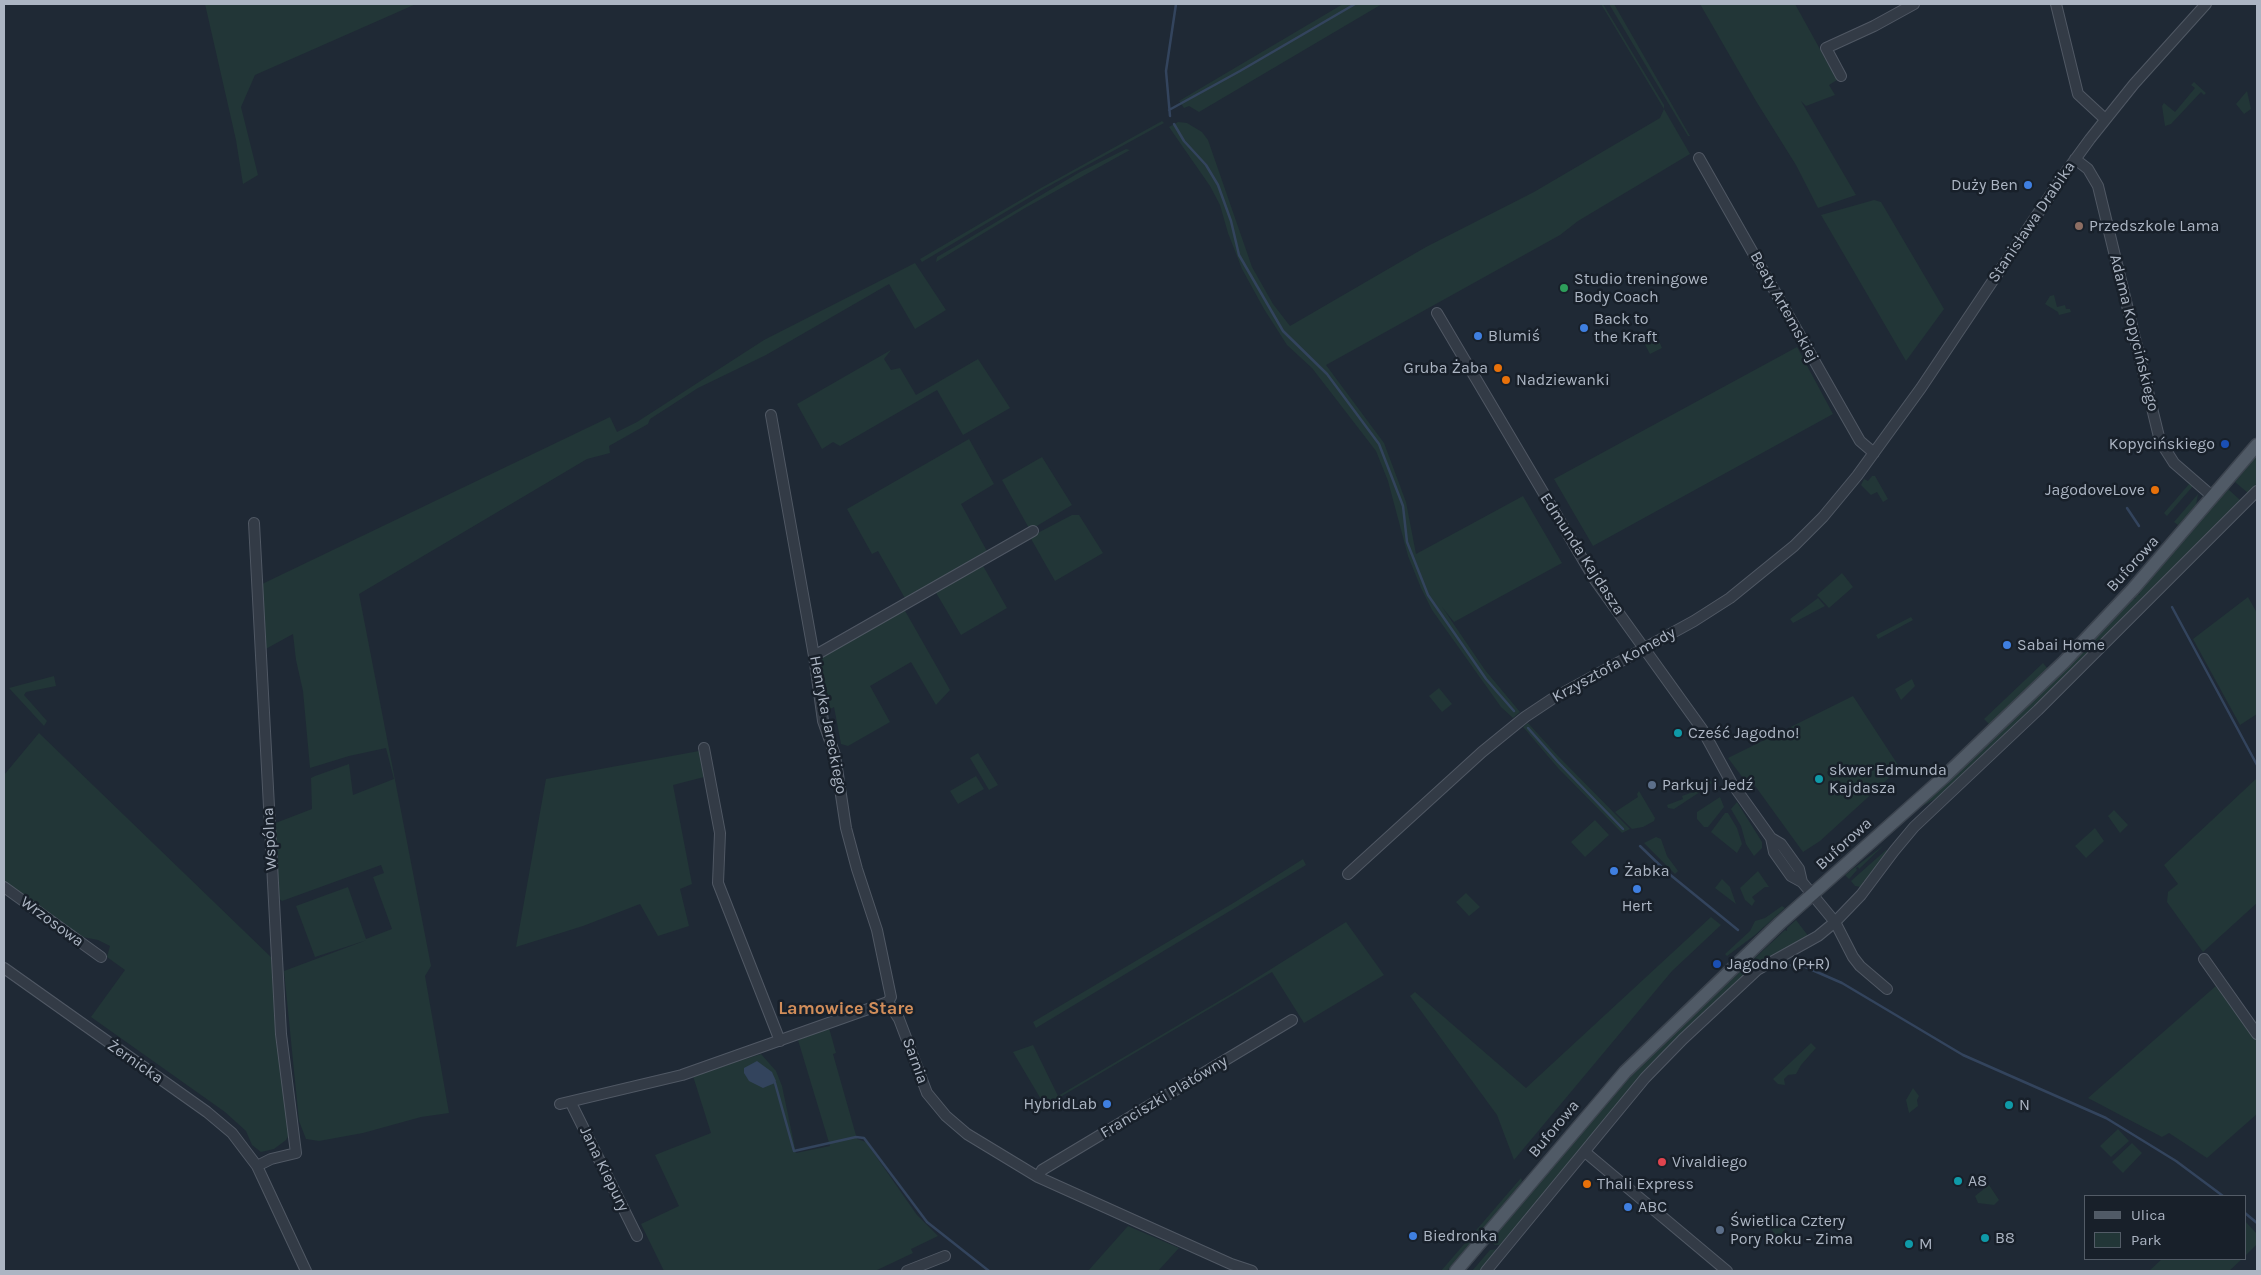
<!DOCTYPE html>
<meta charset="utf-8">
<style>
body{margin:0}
#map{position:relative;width:2261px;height:1275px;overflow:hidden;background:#1f2935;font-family:Karla,sans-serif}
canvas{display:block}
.frame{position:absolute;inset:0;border:5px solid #acb5c3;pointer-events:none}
.legend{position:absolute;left:2084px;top:1195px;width:162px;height:65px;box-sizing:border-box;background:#18202a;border:1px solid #535c67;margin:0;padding:6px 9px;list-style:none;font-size:15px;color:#acb5c3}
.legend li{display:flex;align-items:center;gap:10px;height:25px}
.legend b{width:25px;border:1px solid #535c67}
</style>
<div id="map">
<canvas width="2261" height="1275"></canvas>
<div class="frame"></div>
<ul class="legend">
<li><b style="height:6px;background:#505a66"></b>Ulica</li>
<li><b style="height:14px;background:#223637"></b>Park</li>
</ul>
</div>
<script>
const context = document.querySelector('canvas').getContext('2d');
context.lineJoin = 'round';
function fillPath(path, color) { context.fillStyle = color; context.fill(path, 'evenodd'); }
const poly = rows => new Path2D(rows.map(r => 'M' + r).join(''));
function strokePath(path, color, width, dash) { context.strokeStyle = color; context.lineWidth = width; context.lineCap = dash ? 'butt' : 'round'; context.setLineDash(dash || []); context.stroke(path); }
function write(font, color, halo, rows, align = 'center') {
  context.font = font + ' Karla,sans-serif'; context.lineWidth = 5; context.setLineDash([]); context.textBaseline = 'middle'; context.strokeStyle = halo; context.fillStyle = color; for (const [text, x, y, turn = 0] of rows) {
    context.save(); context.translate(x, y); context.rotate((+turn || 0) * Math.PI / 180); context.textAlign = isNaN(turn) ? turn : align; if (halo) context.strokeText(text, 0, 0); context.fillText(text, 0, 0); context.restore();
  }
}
fillPath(poly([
 [205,4,416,4,255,75,241,107,258,175,243,184,236,140],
 [1343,4,1382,4,1199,112,1189,106,1184,108,1179,101],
 [1601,4,1603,4,1664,105,1664,109,1690,154,1578,221,1560,235,1326,365,1384,443,1406,502,1416,554,1523,496,1562,563,1454,622,1442,607,1485,670,1520,712,1513,718,1501,707,1432,610,1421,588,1408,556,1388,481,1376,451,1312,368,1287,345,1264,309,1242,269,1228,233,1220,205,1210,186,1169,127,1178,122,1187,123,1202,132,1208,140,1252,267,1273,304,1290,326,1426,247,1534,192,1660,118,1664,109],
 [1609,4,1614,4,1690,136,1688,136],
 [1700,4,1795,4,1837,80,1829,85,1835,95,1806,106,1801,101,1856,195,1818,208,1796,165,1756,101],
 [2194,82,2206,93,2204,95,2201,92,2171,124,2165,126,2162,106,2164,103,2175,112,2195,88,2191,85],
 [2247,91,2251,109,2244,114,2236,104],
 [1162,121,1164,123,1042,190,922,262,920,259,1041,188],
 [1126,149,1130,150,1025,208,936,262,937,257,956,246,1080,172],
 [1874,200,1881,202,1944,309,1906,361,1821,215],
 [915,263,946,310,915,329,889,284,766,355,698,388,650,419,648,424,609,446,610,453,587,459,359,594,431,966,425,976,449,1113,421,1117,363,1133,319,1141,306,1139,299,1121,284,971,367,940,315,957,296,906,348,887,366,939,392,929,373,877,384,873,381,865,282,901,277,897,278,857,273,824,312,809,311,778,315,776,349,764,353,795,394,779,386,748,349,756,310,768,303,691,296,660,293,634,262,651,260,585,610,417,617,432,637,422,764,340],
 [2054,295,2057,307,2065,305,2066,309,2070,309,2071,312,2059,315,2058,312,2045,304,2050,296],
 [1655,332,1662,348,1650,354,1642,339],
 [1797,347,1833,414,1593,546,1554,479],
 [891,350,884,359,891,370,900,368,916,395,978,359,1010,408,963,435,937,390,840,446,833,442,822,449,797,404],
 [969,439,994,484,961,504,988,553,906,600,878,551,872,554,847,509],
 [2257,455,2257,483,2248,493,2235,482],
 [1042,457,1072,505,1030,530,1002,480],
 [1872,476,1875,476,1888,499,1883,502,1877,492,1871,495,1861,485,1864,479,1868,481],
 [2190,483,2193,486,2167,516,2164,513],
 [2228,489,2240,500,2240,502,2220,520,2007,733,1939,797,1915,810,2064,670,2066,671,2066,668,2132,599,2136,599,2134,597,2137,594,2140,595,2138,592],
 [2198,494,2196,505,2178,525,2174,522],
 [1072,515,1079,515,1103,553,1055,581,1030,537],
 [982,564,1007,608,961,635,935,591],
 [1842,573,1853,587,1829,608,1817,595],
 [2248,597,2257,613,2257,714,2240,725,2193,639],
 [1818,598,1825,606,1793,623,1790,619],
 [904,609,950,690,936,705,911,662,870,686,890,722,848,746,841,744,834,707,828,710,818,666,821,656],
 [1911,617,1913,620,1878,639,1876,635],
 [2043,663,2048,669,1990,725,1984,719],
 [54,676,56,686,26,692,24,695,47,721,44,726,9,688],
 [1912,679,1915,686,1901,700,1895,689],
 [1439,688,1452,704,1442,712,1429,696],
 [1853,696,1900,768,1820,841,1803,852,1753,783,1749,785,1746,782,1728,758],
 [1528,723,1557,755,1630,829,1622,833,1558,768,1524,728,1523,727],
 [39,733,273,959,289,1135,286,1140,274,1149,261,1152,252,1145,246,1131,225,1112,91,1017,125,970,107,957,110,946,98,940,78,936,4,882,4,775],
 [699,751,704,777,673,785,692,884,680,889,689,926,658,936,640,904,583,926,516,947,546,779],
 [978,753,998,785,989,790,970,758],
 [976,776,984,789,958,804,950,791],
 [2257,778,2257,903,2203,952,2167,902,2168,892,2178,884,2164,865],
 [1707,779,1712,782,1709,786,1674,809,1668,808,1667,805,1683,799,1682,796,1699,790,1698,783],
 [1639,791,1655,818,1654,821,1643,827,1632,829,1615,812,1638,797,1637,794],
 [1720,797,1724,807,1708,827,1704,827,1697,819,1697,812],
 [1737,802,1762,842,1762,848,1754,856,1746,844,1741,826,1731,809],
 [2114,810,2128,825,2120,833,2108,816],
 [1725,813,1728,813,1737,828,1742,844,1737,853,1711,832],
 [1595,820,1609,835,1585,857,1571,842],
 [2095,828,2104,841,2086,858,2075,846],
 [1656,837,1661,839,1667,856,1678,871,1675,874,1644,843],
 [1884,845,1859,869,1858,867,1856,868,1857,870,1849,879,1845,875],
 [1886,850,1888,851,1866,881,1863,881,1865,883,1861,887,1855,886,1851,881],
 [1303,859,1306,865,1036,1028,1033,1022,1235,902],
 [1758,871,1769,887,1765,887,1752,897,1755,901,1752,906,1745,900,1740,888],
 [1722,879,1730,887,1736,904,1715,888],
 [1466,893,1480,907,1469,916,1456,902],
 [1782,906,1785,908,1755,935,1727,956,1725,954,1750,931,1755,921,1765,918],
 [1711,917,1721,925,1672,971,1514,1160,1497,1115,1410,996,1415,992,1526,1088],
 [1796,920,1809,937,1766,958,1749,970,1673,1042,1591,1136,1568,1163,1569,1165,1503,1245,1495,1245,1491,1242,1499,1229,1612,1094,1640,1065,1785,930,1787,931,1787,928],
 [1346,922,1384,975,1304,1023,1272,972,1045,1106,1013,1052,1033,1045,1058,1096,1236,991],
 [2217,985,2257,1041,2257,1114,2207,1158,2169,1133,2162,1137,2088,1098],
 [829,1028,836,1053,833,1054,857,1139,866,1142,917,1215,938,1236,911,1249,913,1253,875,1271,664,1271,641,1224,679,1206,655,1155,711,1133,693,1076,761,1054,776,1071,782,1086,796,1153,830,1146,798,1040],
 [1811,1043,1816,1048,1801,1065,1796,1074,1788,1075,1784,1079,1785,1085,1778,1084,1773,1079],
 [1913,1088,1919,1096,1917,1100,1918,1106,1909,1113,1906,1100],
 [2118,1129,2129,1141,2111,1157,2100,1146],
 [2132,1143,2142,1153,2123,1173,2112,1162],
 [1521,1178,1522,1181,1518,1188,1447,1271,1441,1271],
 [1989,1185,1999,1200,1994,1205,1978,1203,1975,1196],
 [1775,1214,1788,1225,1778,1239,1772,1230,1771,1223],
 [2245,1221,2257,1234,2257,1244,2245,1256],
 [1128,1226,1179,1248,1158,1271,1088,1271],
 [1498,1249,1481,1271,1472,1271,1490,1250],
 [2162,1259,2242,1259,2229,1271,2149,1271]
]), '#223637');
fillPath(poly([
 [757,1061,772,1072,776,1081,775,1083,763,1088,749,1081,744,1073,744,1068]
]), '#33445d');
strokePath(poly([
 [1169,110,1240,71,1355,4],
 [1170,116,1166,71,1176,4],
 [1174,124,1184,141,1206,165,1218,185,1231,221,1239,255,1283,331,1327,374,1379,444,1403,506,1407,542,1428,595,1486,679,1514,711],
 [2127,508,2139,526],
 [2172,607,2257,765],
 [1528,728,1558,762,1623,829],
 [1640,846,1668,873,1738,930],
 [1789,965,1803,966,1842,983,1963,1055,2106,1118,2176,1161,2223,1196],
 [775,1083,794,1151,856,1137,864,1138,927,1222,989,1271],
 [2245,1213,2257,1223]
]), '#33445d', 2.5);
const minor = poly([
 [2056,4,2078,94,2105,119],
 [1841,76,1826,48,1874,26,1914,4],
 [1699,158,1844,413,1860,441,1874,453],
 [2075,159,2088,169,2098,186,2160,441,2174,463,2212,496],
 [1437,313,1595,580,1702,729,1731,782,1771,838,1774,852,1791,876,1802,882,1835,922,1853,957,1860,966,1887,989],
 [771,415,814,656,823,721,835,755,846,828,857,869,877,930,891,997,888,1002],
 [254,523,281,1034,296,1153,271,1159,257,1166],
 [814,656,1033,531],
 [704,748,720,833,718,883,780,1041],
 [1771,838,1781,844,1799,869,1802,882],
 [1348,874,1482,752,1525,717,1552,699,1694,621,1730,598,1794,546,1823,517,1857,476,1921,388,2063,176,2090,139,2134,84,2206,4],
 [4,887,101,957],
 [2204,959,2257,1034],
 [4,968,207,1112,232,1133,257,1166,306,1271],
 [888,1002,899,1019,927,1093,946,1116,967,1134,1038,1177,1231,1264,1252,1271],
 [571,1103,637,1236],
 [560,1104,682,1075,888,1002],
 [1585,1152,1727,1271],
 [1038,1177,1042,1170,1292,1020],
 [907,1271,945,1256],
 [1486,1271,1645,1078,1683,1039,1757,970,1818,936,1835,922,1861,895,1894,851,1914,827,2038,710,2257,491]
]);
const major = poly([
 [1456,1271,1625,1072,1780,923,1944,777,2064,662,2133,589,2257,445]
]);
strokePath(minor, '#505864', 12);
strokePath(major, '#3c444f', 15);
strokePath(minor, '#333b46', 10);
strokePath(major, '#505a66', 12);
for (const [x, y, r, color] of [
 [2028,185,5,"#3f7fe0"],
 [2079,226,5,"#8d6e63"],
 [1564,288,5,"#2e9e5b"],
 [1584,328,5,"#3f7fe0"],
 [1478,336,5,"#3f7fe0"],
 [1498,368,5,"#e8710a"],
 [1506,380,5,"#e8710a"],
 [2225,444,5,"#1a4fb4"],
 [2155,490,5,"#e8710a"],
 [2007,645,5,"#3f7fe0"],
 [1678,733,5,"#0f9aa8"],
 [1819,779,5,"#0f9aa8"],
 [1652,785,5,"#5c6f8a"],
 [1614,871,5,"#3f7fe0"],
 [1637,889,5,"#3f7fe0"],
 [1717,964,5,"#1a4fb4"],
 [1107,1104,5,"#3f7fe0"],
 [2009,1105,5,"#0f9aa8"],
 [1662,1162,5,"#e0444e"],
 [1958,1181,5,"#0f9aa8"],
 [1587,1184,5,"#e8710a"],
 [1628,1207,5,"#3f7fe0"],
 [1720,1230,5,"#5c6f8a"],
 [1413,1236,5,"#3f7fe0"],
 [1985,1238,5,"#0f9aa8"],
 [1909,1244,5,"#0f9aa8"]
]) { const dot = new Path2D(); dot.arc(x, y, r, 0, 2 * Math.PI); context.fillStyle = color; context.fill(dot); strokePath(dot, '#18202a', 2); }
write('16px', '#acb5c3', '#18202a', [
 ["Duży Ben",2018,185,"right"],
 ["Przedszkole Lama",2089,226],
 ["Studio treningowe",1574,279],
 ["Body Coach",1574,297],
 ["Back to",1594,319],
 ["the Kraft",1594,337],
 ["Blumiś",1488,336],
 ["Gruba Żaba",1488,368,"right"],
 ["Nadziewanki",1516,380],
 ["Kopycińskiego",2215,444,"right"],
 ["JagodoveLove",2145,490,"right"],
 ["Sabai Home",2017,645],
 ["Cześć Jagodno!",1688,733],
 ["skwer Edmunda",1829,770],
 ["Kajdasza",1829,788],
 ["Parkuj i Jedź",1662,785],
 ["Żabka",1624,871],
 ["Hert",1637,906,"center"],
 ["Jagodno (P+R)",1727,964],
 ["HybridLab",1097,1104,"right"],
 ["N",2019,1105],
 ["Vivaldiego",1672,1162],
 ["A8",1968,1181],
 ["Thali Express",1597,1184],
 ["ABC",1638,1207],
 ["Świetlica Cztery",1730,1221],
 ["Pory Roku - Zima",1730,1239],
 ["Biedronka",1423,1236],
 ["B8",1995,1238],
 ["M",1919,1244]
], 'left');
write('16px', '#acb5c3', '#18202a', [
 ["Stanisława Drabika",2032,222,-56],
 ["Beaty Artemskiej",1784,307,61],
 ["Adama Kopycińskiego",2134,333,76],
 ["Edmunda Kajdasza",1582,554,57],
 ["Buforowa",2133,564,-48],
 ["Krzysztofa Komedy",1614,665,-29],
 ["Henryka Jareckiego",828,725,79],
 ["Wspólna",270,839,-93],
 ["Buforowa",1844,844,-42],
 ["Wrzosowa",52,922,36],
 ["Sarnia",915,1061,70],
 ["Żernicka",135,1062,35],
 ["Franciszki Platówny",1164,1097,-31],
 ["Buforowa",1554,1129,-50],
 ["Jana Kiepury",604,1169,64]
]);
write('bold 18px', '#d18d5a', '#18202a', [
 ["Lamowice Stare",846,1009]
]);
</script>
